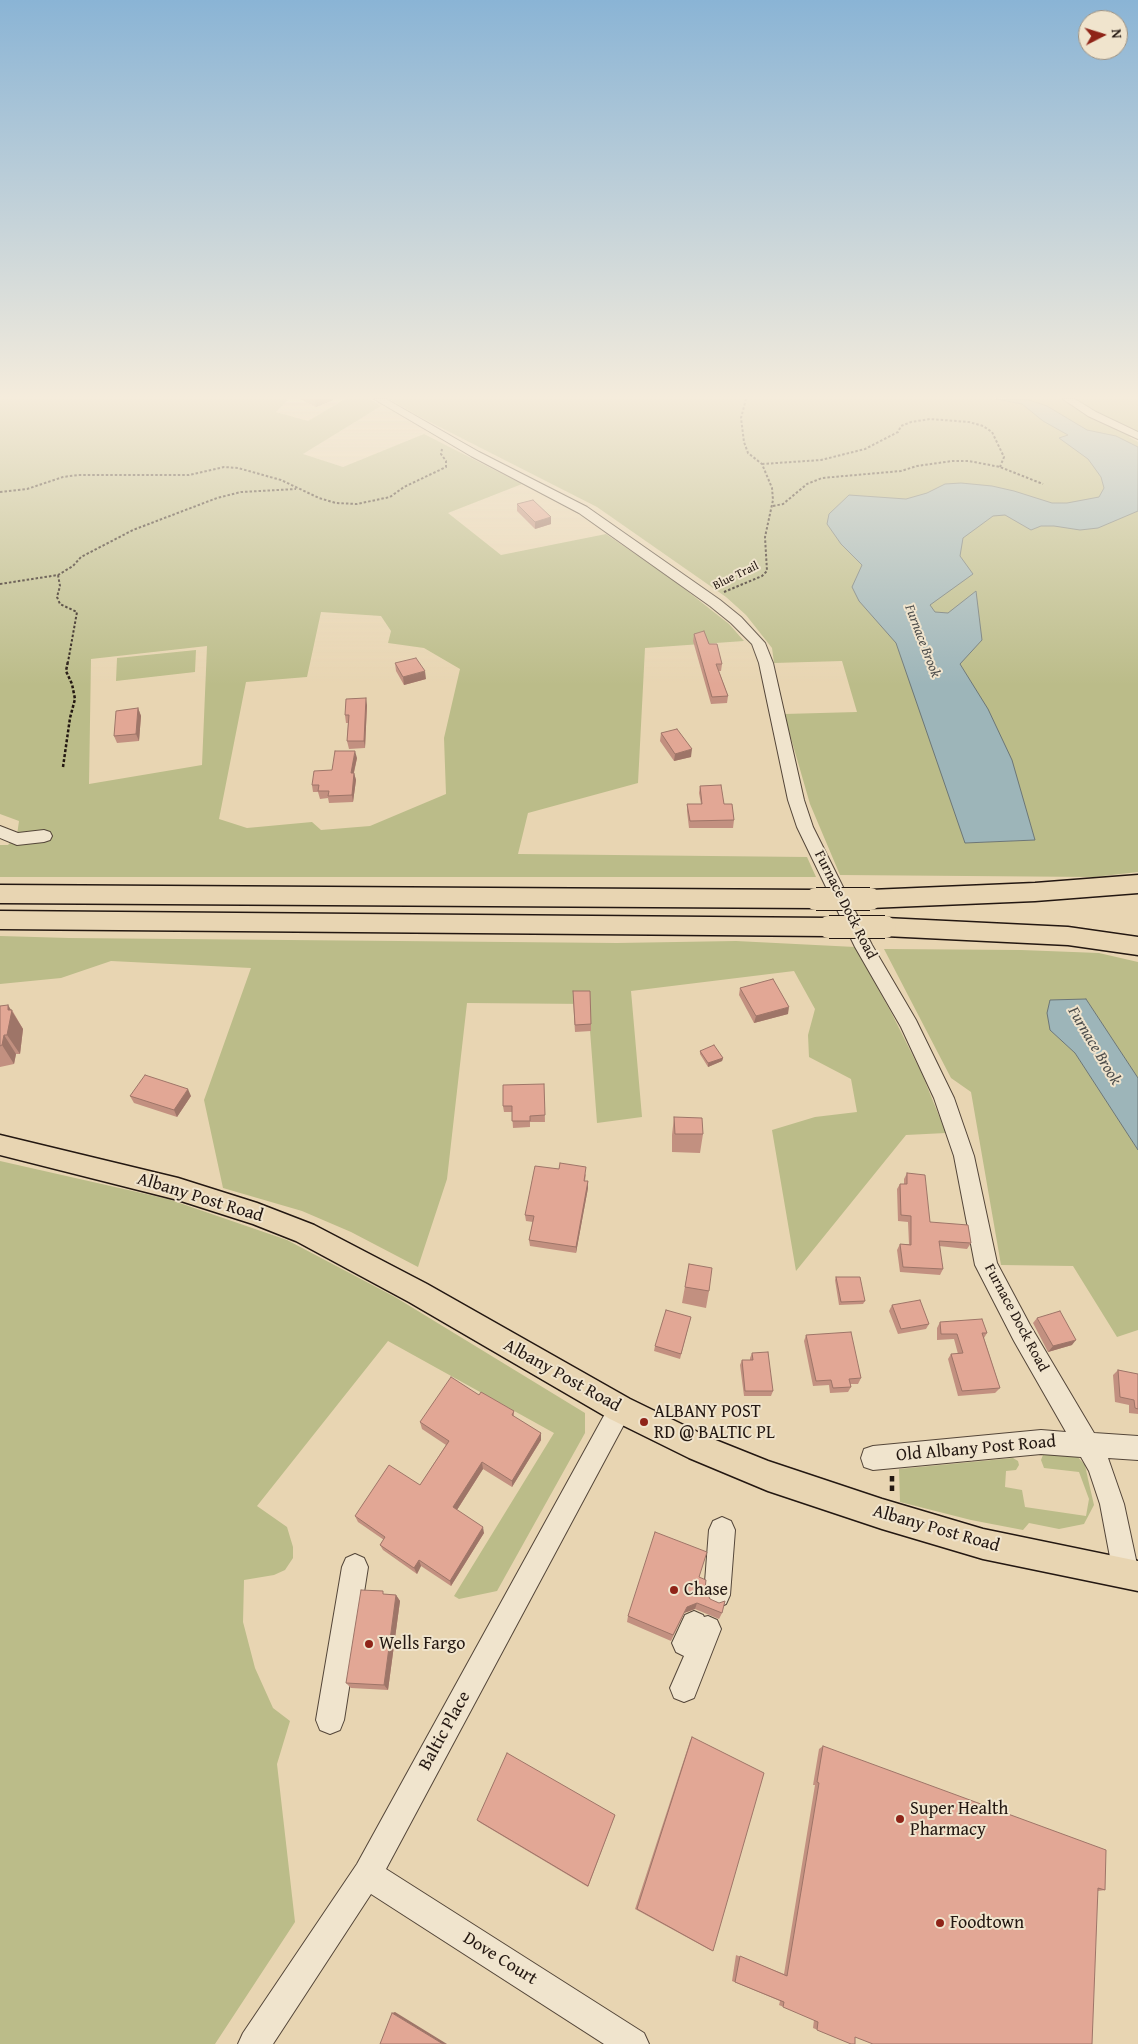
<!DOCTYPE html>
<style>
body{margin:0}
#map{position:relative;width:1138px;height:2044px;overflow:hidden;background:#e8d5b2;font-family:"Gentium Book Plus",serif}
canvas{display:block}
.north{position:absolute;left:1078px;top:10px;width:50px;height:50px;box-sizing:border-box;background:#f0e4cd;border:1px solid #9e9282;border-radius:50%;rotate:85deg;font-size:14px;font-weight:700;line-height:20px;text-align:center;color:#231711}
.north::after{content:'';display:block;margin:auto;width:18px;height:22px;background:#8f2418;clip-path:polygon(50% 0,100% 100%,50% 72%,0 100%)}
</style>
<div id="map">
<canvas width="1138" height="2044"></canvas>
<div class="north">N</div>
</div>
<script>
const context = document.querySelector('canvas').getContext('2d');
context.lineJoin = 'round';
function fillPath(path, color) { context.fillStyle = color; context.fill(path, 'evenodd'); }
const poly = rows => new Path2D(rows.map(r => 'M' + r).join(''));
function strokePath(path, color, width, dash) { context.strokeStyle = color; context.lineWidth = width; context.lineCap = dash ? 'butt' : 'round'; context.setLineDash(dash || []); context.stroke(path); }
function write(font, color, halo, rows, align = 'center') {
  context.font = font + ' "Gentium Book Plus",serif'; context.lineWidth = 4; context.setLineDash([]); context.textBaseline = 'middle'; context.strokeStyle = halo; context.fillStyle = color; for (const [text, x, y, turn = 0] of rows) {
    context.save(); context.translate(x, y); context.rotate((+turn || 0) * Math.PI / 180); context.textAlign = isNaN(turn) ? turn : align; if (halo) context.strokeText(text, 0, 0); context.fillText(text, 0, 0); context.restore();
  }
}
fillPath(poly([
 [0,399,285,399,288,400,276,412,308,421,345,399,370,399,381,406,303,454,343,467,424,434,522,484,448,513,501,555,606,534,672,579,729,624,744,641,645,648,638,783,528,813,518,854,807,857,816,877,0,877,0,845,8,845,17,835,19,821,0,814],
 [321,612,381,616,391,631,388,643,424,648,460,669,444,738,446,794,370,826,321,830,312,822,247,828,219,819,246,682,307,677],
 [207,646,202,765,89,784,91,659],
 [389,399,1138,399,1138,434,1129,437,1138,442,1138,872,1094,877,840,875,810,804,784,714,857,712,842,661,774,663,772,648,746,615,726,597,597,507,420,417],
 [1028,817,1035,840,965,843],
 [196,650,195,672,116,681,117,658],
 [0,936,69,938,617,943,736,941,855,947,892,1014,922,1074,946,1133,906,1135,796,1271,772,1130,815,1117,857,1112,851,1079,809,1057,808,1035,815,1009,794,971,631,991,642,1117,597,1123,588,1004,467,1003,447,1179,418,1267,351,1232,302,1211,223,1188,204,1100,251,968,111,961,61,978,0,984],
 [884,949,1021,950,1099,953,1138,962,1138,1078,1086,999,1050,1030,1075,1053,1138,1150,1138,1330,1117,1337,1073,1266,1001,1265,971,1092,951,1078],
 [0,1161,168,1199,287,1240,395,1297,585,1413,585,1433,497,1591,459,1599,454,1596,554,1433,388,1341,257,1506,287,1527,293,1547,293,1558,285,1570,274,1575,244,1580,243,1622,255,1668,273,1708,290,1721,277,1764,295,1922,215,2044,0,2044],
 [1067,1452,1076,1455,1085,1465,1088,1479,1094,1505,1084,1524,1059,1529,1029,1523,1023,1530,971,1520,900,1502,899,1469,1013,1458,1018,1461,1019,1465,1016,1470,1006,1471,1005,1487,1022,1490,1025,1507,1086,1516,1089,1499,1079,1472,1044,1468,1041,1460,1043,1455]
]), '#bbbc89');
const water = poly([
 [996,399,1029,400,1047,406,1087,430,1116,436,1138,447,1138,511,1098,528,1080,530,1054,526,1041,526,1031,530,1005,515,993,516,963,538,960,556,973,574,930,605,935,612,948,613,976,591,982,640,960,664,988,709,1012,760,1035,840,965,843,896,643,859,601,852,587,862,565,841,544,827,524,829,514,849,495,906,499,927,493,945,484,961,483,992,486,1014,491,1052,503,1067,503,1099,497,1104,488,1101,477,1088,459,1059,438,1068,435,1043,421,1022,404,996,399],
 [1086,999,1138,1078,1138,1150,1075,1053,1050,1030,1047,1013,1050,1000,1086,999]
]);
fillPath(water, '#9db5b9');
strokePath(water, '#6c7676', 1);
const minor = poly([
 [374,399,386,399,479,452,587,507,720,600,741,617,765,643,773,663,804,800,813,827,872,945,916,1020,954,1098,974,1156,997,1263,1030,1325,1094,1433,1138,1436,1138,1460,1108,1458,1124,1504,1138,1569,1135,1582,1126,1586,1117,1582,1113,1573,1100,1504,1089,1471,1081,1457,1041,1454,873,1470,864,1467,861,1458,864,1449,873,1446,1041,1430,1066,1432,1014,1341,975,1265,954,1156,934,1098,901,1027,855,947,797,827,788,800,759,663,752,644,731,623,710,606,579,513,471,456,374,399],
 [1063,399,1075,399,1096,412,1138,432,1138,439,1088,416,1063,399],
 [0,826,18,833,44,830,50,832,52,836,50,840,44,842,17,845,0,838,0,826],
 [620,1397,628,1401,632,1409,628,1417,386,1869,644,2033,649,2044,604,2044,371,1894,273,2044,238,2044,243,2033,357,1864,612,1401,620,1397],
 [722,1517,731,1521,735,1530,730,1595,726,1604,717,1608,708,1604,704,1595,709,1530,713,1521,722,1517],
 [355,1554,364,1558,368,1567,344,1720,340,1730,330,1734,320,1730,316,1720,342,1567,346,1558,355,1554],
 [694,1611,703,1615,704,1617,708,1616,717,1620,721,1629,694,1698,684,1702,674,1698,670,1688,684,1656,676,1652,672,1643,685,1615,694,1611]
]);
const major = poly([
 [0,1135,178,1178,257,1203,314,1225,427,1284,630,1399,708,1437,768,1461,882,1499,983,1529,1138,1561,1138,1591,983,1559,882,1529,768,1491,689,1458,610,1419,409,1302,296,1241,253,1224,178,1200,0,1155,0,1135]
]);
const highway = poly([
 [1138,875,1138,893,1035,901,870,908,861,905,858,899,861,893,870,890,1035,883,1138,875],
 [0,885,816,890,825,893,828,899,825,905,816,908,0,903,0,885],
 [0,911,829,918,838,921,841,927,838,933,829,936,0,929,0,911],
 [885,918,1068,927,1138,937,1138,955,1068,945,885,936,876,933,873,927,876,921,885,918]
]);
strokePath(minor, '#544639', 2);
strokePath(major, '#231711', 3);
strokePath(highway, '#231711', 3);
strokePath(poly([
 [762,464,821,460,865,449,898,432,901,426,911,422,930,419,969,422,983,426,992,432,1004,457,1000,467],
 [0,492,27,489,63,477,78,475,189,475,224,467,238,468,281,480,319,498,336,503,357,504,390,497,404,487,446,467,446,461,441,454,442,449],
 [773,506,783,504,807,484,822,478,901,471,917,466,952,461,969,461,1000,467,1043,484],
 [58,575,60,586,57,597,60,604,77,612,68,662],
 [0,584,58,575,73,566,81,557,133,530,217,498,241,492,296,489],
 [724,592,762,576,767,571,765,537,773,500,772,488,762,464,748,453,744,442,741,418,746,399]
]), '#231711', 2, [2.5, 2]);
strokePath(poly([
 [63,767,70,718,75,699,72,684,66,671,68,661]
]), '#231711', 2.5, [3, 2]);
strokePath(poly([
 [892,1476,892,1493]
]), '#231711', 4.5, [5.5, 4]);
fillPath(minor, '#f0e4cd');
fillPath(major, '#e8d5b2');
fillPath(highway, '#e8d5b2');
const highwayBridge = poly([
 [816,899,870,899],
 [829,927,885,927]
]);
strokePath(highwayBridge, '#231711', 24, []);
strokePath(highwayBridge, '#e8d5b2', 22);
fillPath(poly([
 [300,399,333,399,333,400,316,407],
 [517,504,551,524,535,529,517,511],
 [694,634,722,664,721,671,719,671,728,696,727,703,711,704,693,641],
 [395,663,426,679,404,685,396,671],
 [367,705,365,748,349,749,347,741,348,723,346,723,345,715],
 [138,708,141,716,139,741,117,743,114,736],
 [661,733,691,757,674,761,660,741],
 [357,758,354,773,356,780,353,802,329,803,328,798,320,799,318,792,313,792,312,785,332,770],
 [700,786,724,804,734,820,733,828,689,828,687,811,687,804,701,804,699,793],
 [740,988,788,1014,754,1023,739,995],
 [573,998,591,1024,591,1031,575,1032],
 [0,1006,12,1010,23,1029,20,1054,16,1054,14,1064,0,1067],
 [700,1051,723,1058,722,1061,708,1067,700,1054],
 [544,1084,545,1122,530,1122,530,1127,513,1128,512,1112,504,1112,503,1106],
 [130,1096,191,1096,177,1117,134,1103],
 [674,1117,703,1134,700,1153,672,1152,672,1135],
 [907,1173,930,1222,971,1243,967,1249,939,1246,943,1269,940,1275,900,1272,897,1250,900,1244,909,1244,908,1222,898,1221,897,1189,900,1184,904,1184,904,1179],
 [586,1174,585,1181,588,1181,588,1188,576,1253,530,1246,529,1240,533,1222,526,1221,525,1215],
 [689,1264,709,1291,706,1308,682,1303],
 [836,1277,865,1301,863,1304,839,1305,835,1280],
 [892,1305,929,1324,926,1329,898,1334,889,1311],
 [691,1317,680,1359,654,1351,655,1346],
 [1037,1318,1072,1345,1048,1352,1033,1323],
 [940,1322,987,1333,984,1338,1000,1388,995,1393,958,1396,948,1359,951,1354,958,1354,954,1339,937,1340,937,1328],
 [806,1335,861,1378,858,1384,850,1384,851,1387,848,1392,830,1393,829,1385,813,1386,804,1341],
 [752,1353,773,1391,771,1396,744,1396,740,1365,742,1360,750,1360,750,1358],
 [1118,1370,1138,1374,1138,1414,1129,1413,1129,1405,1115,1402,1113,1375],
 [479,1395,514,1411,514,1417,541,1433,541,1440,512,1487,483,1469,457,1510,484,1533,451,1586,421,1566,417,1574,383,1550,380,1545,384,1540,358,1522,355,1516,420,1485,446,1445,422,1429,420,1422],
 [699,1577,710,1599,722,1613,719,1619,695,1609,684,1613,671,1641,627,1622,628,1616],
 [385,1594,396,1595,400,1601,388,1690,351,1688,346,1683],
 [692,1737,713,1951,710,1950,635,1909,690,1741],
 [823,1746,1105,1890,1098,1891,855,2037,851,2044,813,2028,814,2020,779,2005,780,2001,732,1981,736,1955,784,1974,815,1785,813,1785,819,1749],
 [615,1815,588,1887,479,1822,477,1820]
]), '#c29080');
fillPath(poly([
 [318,399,333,399,333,400,316,407,315,400],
 [551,517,551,524,535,529,535,522],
 [425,671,426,679,404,685,403,677],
 [366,698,367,705,365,748,364,741],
 [138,708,141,716,139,741,136,734],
 [692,749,691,757,674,761,675,754],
 [355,751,357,758,352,780,351,773],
 [354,773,356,780,353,802,352,795],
 [8,1005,23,1029,20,1054,7,1035],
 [789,1007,788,1014,754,1023,756,1016],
 [4,1035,16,1054,14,1064,2,1045],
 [723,1058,722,1061,708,1067,708,1063],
 [188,1089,191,1096,177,1117,174,1110],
 [588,1181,588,1188,576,1253,576,1247],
 [1076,1340,1072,1345,1048,1352,1053,1346],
 [541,1433,541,1440,512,1487,512,1481],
 [482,1462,483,1469,455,1513,453,1507],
 [483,1527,484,1533,451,1586,450,1581],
 [419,1560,421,1566,417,1574,414,1568],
 [396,1595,400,1601,388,1690,384,1685],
 [697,1603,695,1609,684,1613,671,1641,687,1607],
 [395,2012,447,2044,443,2044,392,2013]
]), '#9e7568');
const building = poly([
 [533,500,551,517,535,522,517,504,533,500],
 [704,631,709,644,717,644,722,664,716,664,728,696,712,697,694,634,704,631],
 [416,658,425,671,403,677,395,663,416,658],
 [366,698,364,741,347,741,349,715,345,715,346,699,366,698],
 [138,708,136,734,114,736,116,711,138,708],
 [677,729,692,749,675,754,661,733,677,729],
 [335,751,355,751,351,773,354,773,352,795,328,796,329,791,318,791,319,785,312,785,314,771,332,770,335,751],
 [721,785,724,804,732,804,734,820,690,821,687,804,702,804,700,786,721,785],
 [773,979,789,1007,756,1016,740,988,773,979],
 [573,991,590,991,591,1024,575,1025,573,991],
 [8,1005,8,1010,12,1010,7,1035,4,1035,2,1045,0,1046,0,1006,8,1005],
 [714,1045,723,1058,708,1063,700,1051,714,1045],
 [145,1075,188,1089,174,1110,130,1096,145,1075],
 [544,1084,545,1115,530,1116,530,1121,512,1121,512,1106,503,1106,503,1085,544,1084],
 [674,1117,702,1118,703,1134,675,1134,674,1117],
 [560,1163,586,1167,584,1181,588,1181,576,1247,529,1240,534,1216,525,1215,535,1166,559,1169,560,1163],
 [907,1173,925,1175,930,1222,968,1225,971,1243,939,1241,943,1269,903,1267,900,1244,911,1245,911,1216,901,1215,900,1184,907,1184,907,1173],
 [689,1264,712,1268,709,1291,685,1287,689,1264],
 [836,1277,860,1277,865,1301,841,1302,836,1277],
 [920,1300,929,1324,901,1329,892,1305,920,1300],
 [666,1310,691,1317,681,1354,655,1346,666,1310],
 [1060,1311,1076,1340,1053,1346,1037,1318,1060,1311],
 [982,1319,987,1333,982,1333,1000,1388,962,1391,951,1354,963,1353,957,1334,941,1334,940,1322,982,1319],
 [851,1332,861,1378,849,1379,851,1387,833,1388,831,1380,816,1381,806,1335,851,1332],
 [768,1352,773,1391,745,1391,742,1360,753,1360,752,1353,768,1352],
 [1118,1370,1138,1374,1138,1409,1135,1408,1134,1400,1120,1397,1118,1370],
 [451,1377,479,1395,481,1392,514,1411,512,1415,541,1433,512,1481,482,1462,453,1507,483,1527,450,1581,419,1560,414,1568,380,1545,385,1537,355,1516,389,1465,420,1485,449,1441,420,1422,451,1377],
 [655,1532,707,1552,699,1577,706,1580,705,1589,710,1599,719,1603,725,1601,722,1613,697,1603,687,1607,673,1635,628,1616,655,1532],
 [361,1590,383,1591,383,1594,396,1595,384,1685,346,1683,361,1590],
 [692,1737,764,1773,713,1951,637,1909,692,1737],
 [823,1746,1106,1850,1105,1890,1098,1888,1092,2044,873,2044,855,2037,855,2044,851,2044,817,2030,818,2022,783,2007,784,2002,735,1982,740,1956,787,1976,819,1783,817,1782,823,1746],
 [507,1753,615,1815,588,1886,477,1820,507,1753],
 [392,2013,443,2044,380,2044,392,2013]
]);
fillPath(building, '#e2a795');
strokePath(building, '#9e7568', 1);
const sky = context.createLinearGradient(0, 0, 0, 685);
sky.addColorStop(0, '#8ab4d5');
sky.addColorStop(0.58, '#f5ecdc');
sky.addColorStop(1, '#f5ecdc00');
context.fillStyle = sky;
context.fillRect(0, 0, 1138, 685);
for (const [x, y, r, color] of [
 [644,1422,5,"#8f2418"],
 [674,1590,5,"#8f2418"],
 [369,1644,5,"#8f2418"],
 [900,1819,5,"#8f2418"],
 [940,1923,5,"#8f2418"]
]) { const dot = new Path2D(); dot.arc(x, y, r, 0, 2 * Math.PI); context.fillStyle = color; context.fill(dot); strokePath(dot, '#f0e4cd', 2); }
write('12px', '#231711', '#f0e4cd', [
 ["Blue Trail",736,576,-26]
]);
write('italic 14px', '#4e4e4c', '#f0e4cd', [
 ["Furnace Brook",922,641,69]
]);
write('15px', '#231711', '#f0e4cd', [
 ["Furnace Dock Road",845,905,63],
 ["Furnace Dock Road",1016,1318,62]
]);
write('italic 16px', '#4e4e4c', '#f0e4cd', [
 ["Furnace Brook",1094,1046,59]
]);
write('18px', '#231711', '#f0e4cd', [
 ["Albany Post Road",200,1198,17],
 ["Albany Post Road",562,1376,29],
 ["Old Albany Post Road",976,1449,-5],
 ["Albany Post Road",936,1529,16],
 ["Baltic Place",445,1731,-61],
 ["Dove Court",500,1959,32]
]);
write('18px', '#231711', '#f0e4cd', [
 ["ALBANY POST",654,1412],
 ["RD @ BALTIC PL",654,1433],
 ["Chase",684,1590],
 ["Wells Fargo",379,1644],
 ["Super Health",910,1809],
 ["Pharmacy",910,1830],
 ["Foodtown",950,1923]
], 'left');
</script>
